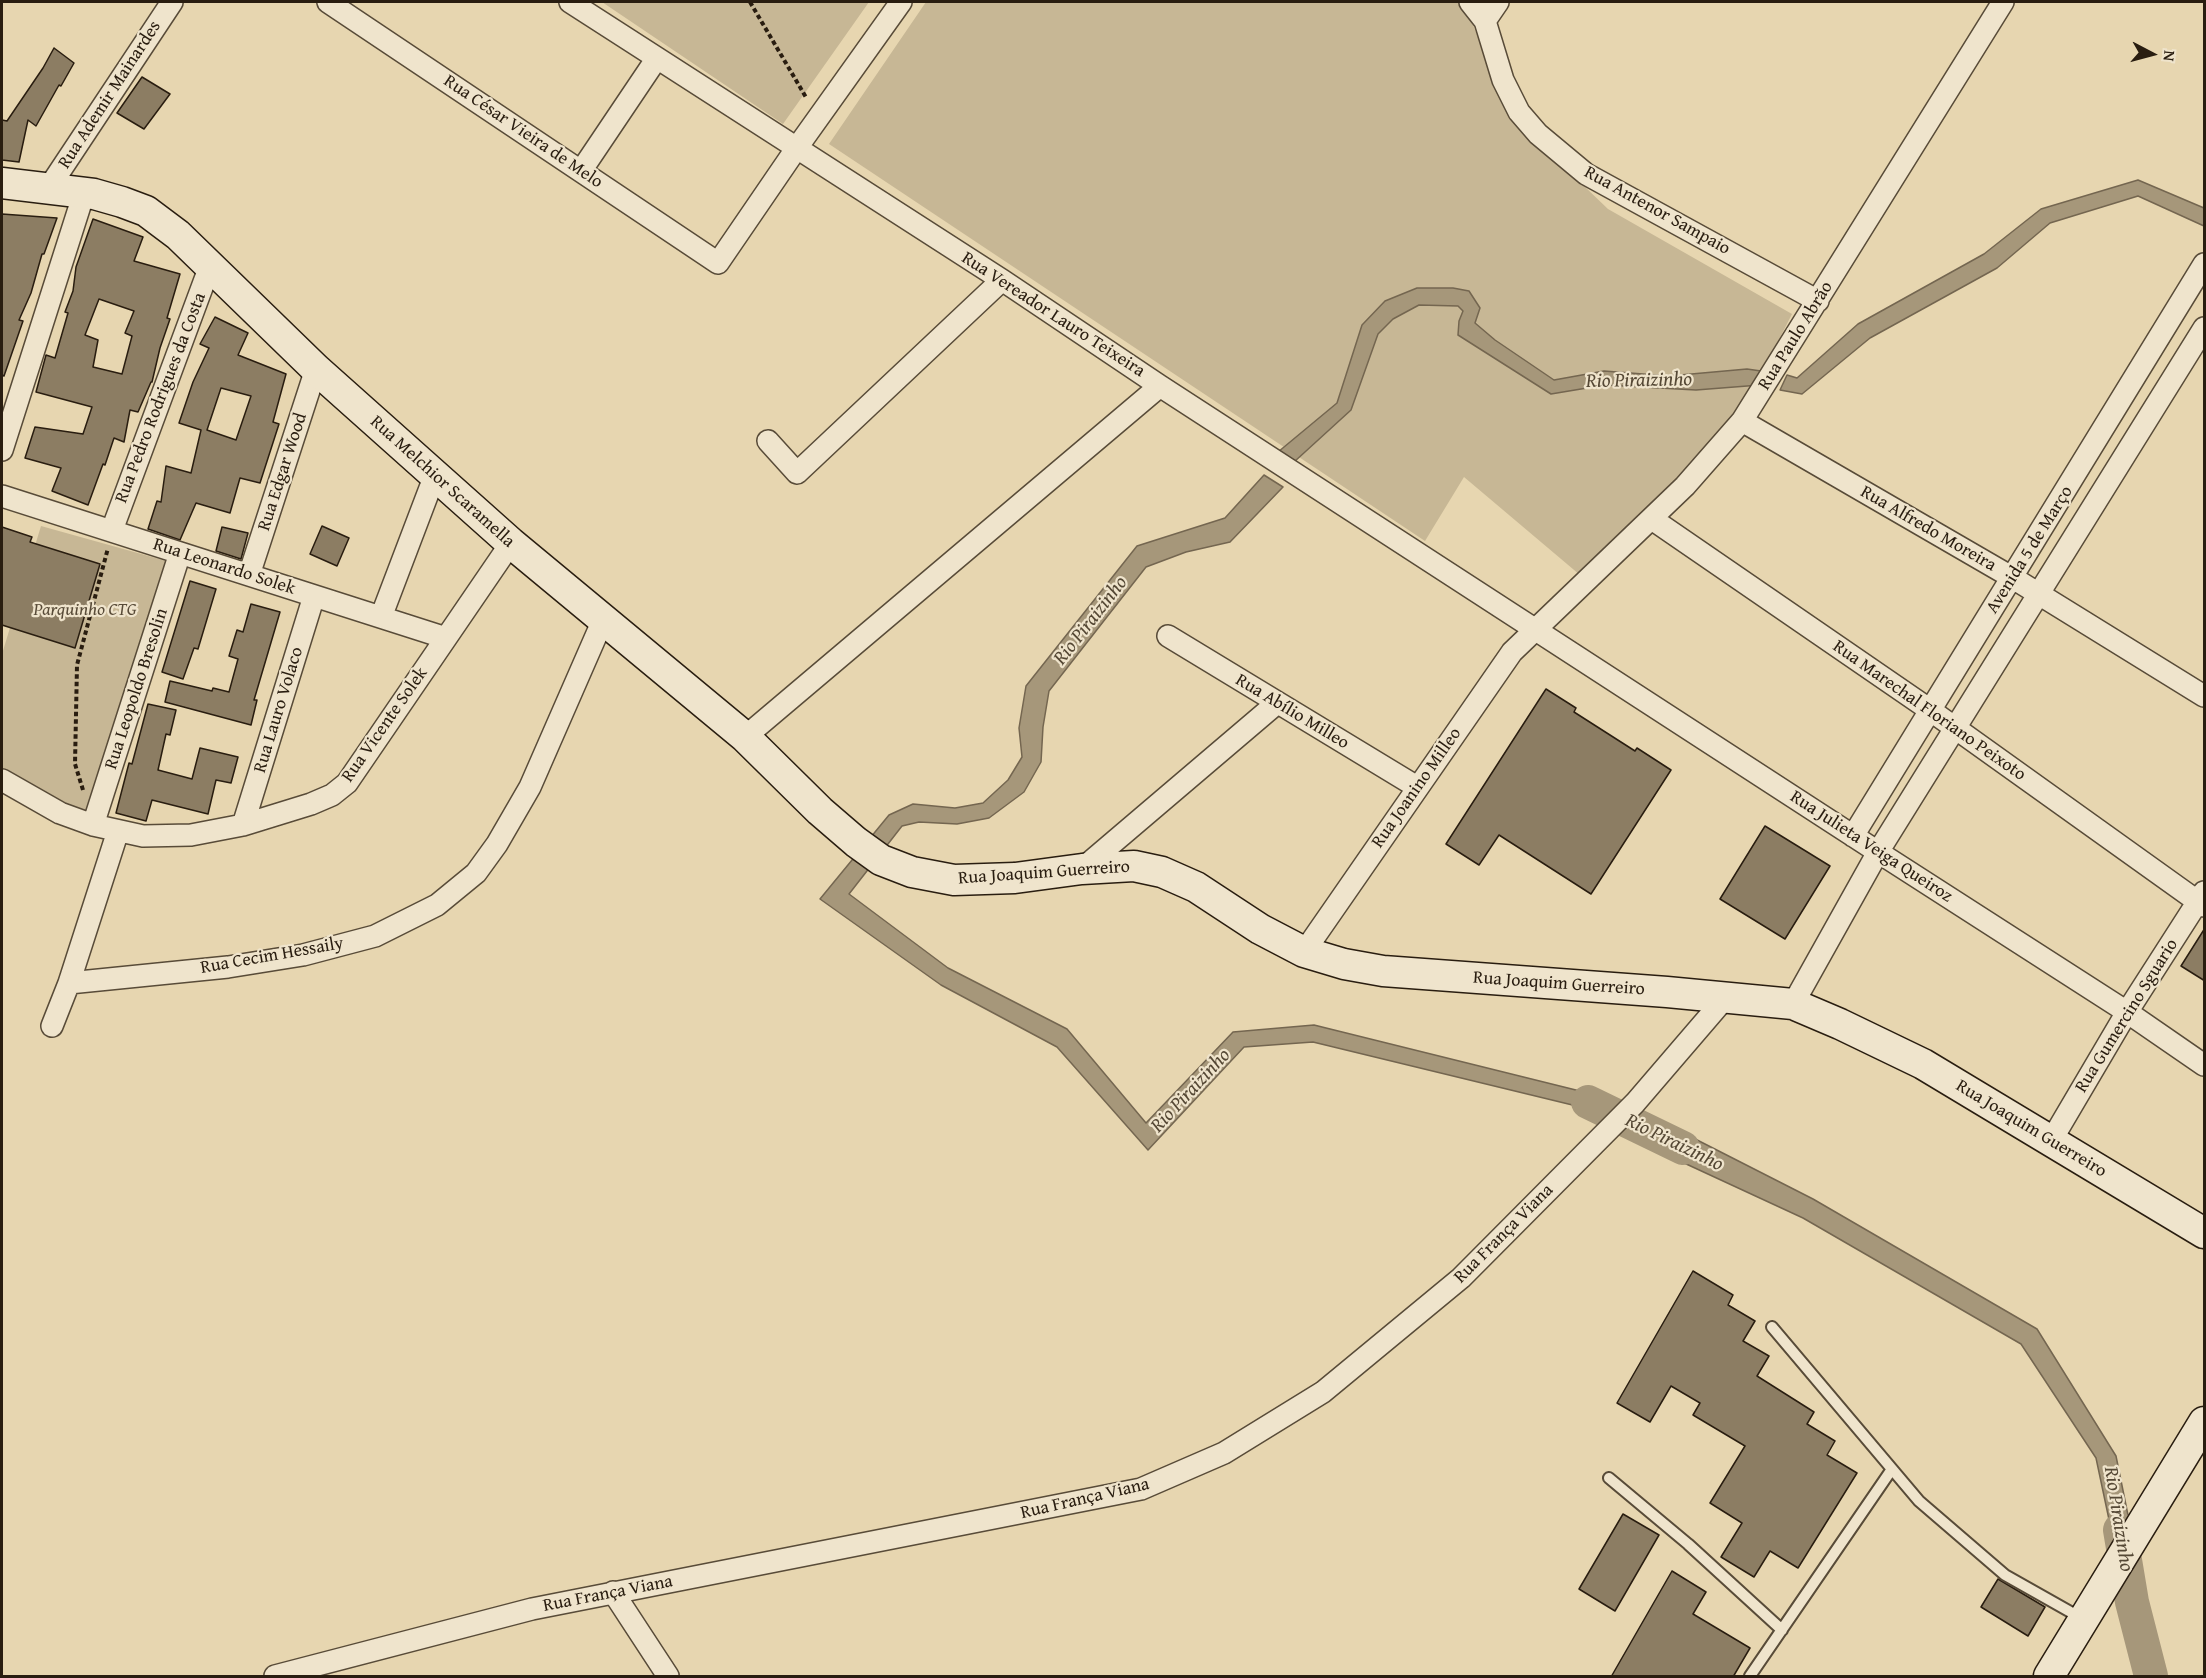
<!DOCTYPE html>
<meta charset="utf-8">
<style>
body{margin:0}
#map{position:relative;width:2206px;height:1678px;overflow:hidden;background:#e7d6b0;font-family:"Gentium Book Plus",serif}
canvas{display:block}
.frame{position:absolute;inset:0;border:3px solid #291d10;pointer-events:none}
.north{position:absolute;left:2122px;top:24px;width:60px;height:60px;-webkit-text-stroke:4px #efe4cc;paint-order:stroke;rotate:96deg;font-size:16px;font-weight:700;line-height:24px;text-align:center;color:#291d10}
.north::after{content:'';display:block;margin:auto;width:21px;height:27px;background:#291d10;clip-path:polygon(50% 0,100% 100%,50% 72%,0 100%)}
</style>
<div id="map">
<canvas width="2206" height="1678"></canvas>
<div class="frame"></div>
<div class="north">N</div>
</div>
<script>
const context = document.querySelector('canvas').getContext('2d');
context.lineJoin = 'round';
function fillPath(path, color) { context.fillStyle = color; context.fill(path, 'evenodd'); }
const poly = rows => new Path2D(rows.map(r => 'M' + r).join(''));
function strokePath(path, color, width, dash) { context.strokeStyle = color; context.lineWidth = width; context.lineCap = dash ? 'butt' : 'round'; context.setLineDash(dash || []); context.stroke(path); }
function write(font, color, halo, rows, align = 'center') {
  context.font = font + ' "Gentium Book Plus",serif'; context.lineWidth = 4.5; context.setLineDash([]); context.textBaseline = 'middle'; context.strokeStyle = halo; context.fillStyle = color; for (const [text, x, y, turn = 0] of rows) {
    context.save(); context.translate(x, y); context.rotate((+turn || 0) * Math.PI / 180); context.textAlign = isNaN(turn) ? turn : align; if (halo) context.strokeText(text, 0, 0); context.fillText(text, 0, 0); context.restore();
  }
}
fillPath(poly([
 [602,2,869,2,783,124],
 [926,2,1458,2,1473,25,1510,115,1608,209,1792,314,1765,367,1729,425,1580,575,1464,477,1425,541,829,144],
 [41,526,170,562,89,815,25,785,2,769,2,654]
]), '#c7b795');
const water = poly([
 [2138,180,2204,208,2204,226,2138,196,2050,223,1997,268,1870,338,1802,394,1780,390,1787,375,1797,378,1858,324,1984,254,2041,209,2138,180],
 [1417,288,1453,288,1469,291,1480,308,1475,323,1495,340,1554,380,1604,371,1669,376,1747,369,1768,372,1760,385,1696,390,1605,385,1551,394,1458,335,1459,321,1463,311,1458,306,1419,305,1393,319,1378,334,1351,410,1294,462,1278,452,1337,403,1362,325,1385,301,1417,288],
 [1264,475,1283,487,1230,542,1186,552,1146,567,1049,691,1043,727,1041,762,1024,792,989,818,957,824,919,822,902,826,849,894,948,968,1067,1029,1146,1123,1233,1032,1314,1025,1596,1095,1624,1111,1616,1123,1593,1110,1313,1042,1244,1047,1148,1150,1057,1047,941,985,820,899,889,815,913,804,955,808,983,803,1008,780,1022,757,1019,728,1026,686,1137,546,1225,518,1264,475],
 [1650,1116,1813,1199,2037,1329,2116,1456,2130,1525,2115,1548,2096,1458,2021,1344,1803,1218,1630,1138,1650,1116],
 [2137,1575,2163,1676,2140,1676,2118,1595,2137,1575]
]);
fillPath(water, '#a6977a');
strokePath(water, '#746650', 1.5);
strokePath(poly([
 [1588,1102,1683,1148],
 [2120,1530,2132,1602,2151,1676]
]), '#a6977a', 34);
const building = poly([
 [54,48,74,63,61,86,59,85,36,126,28,120,19,162,2,160,2,120,7,121,43,68,54,48],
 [142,77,170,94,144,129,117,113,142,77],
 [2,214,57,218,44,254,42,254,31,293,19,320,23,321,4,376,2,375,2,214],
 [93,219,143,237,134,261,180,274,167,318,170,319,160,348,152,382,151,382,138,412,130,410,124,442,114,438,105,465,103,464,88,505,52,491,61,468,25,458,35,427,83,434,92,407,36,392,46,355,55,358,68,313,65,312,73,291,76,267,93,219],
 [99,299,134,311,125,333,132,336,122,374,93,367,98,340,85,335,99,299],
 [215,317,248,333,238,355,286,374,273,422,279,424,260,483,240,478,230,513,196,503,180,540,148,529,157,501,161,502,166,466,191,473,201,430,179,423,193,382,209,348,200,344,215,317],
 [221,388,251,396,236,440,207,430,221,388],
 [322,526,349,538,337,566,310,554,322,526],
 [2,527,32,537,30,542,100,564,75,648,2,625,2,527],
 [222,527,248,533,241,559,216,551,222,527],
 [190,581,216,589,198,649,194,648,183,679,162,672,190,581],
 [251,604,280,612,254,700,257,700,251,725,165,702,170,681,212,691,213,688,229,692,238,659,229,656,237,630,243,632,251,604],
 [1546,689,1576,708,1574,712,1635,751,1637,748,1671,770,1591,894,1499,835,1479,865,1446,844,1546,689],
 [148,704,176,710,170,735,166,734,158,770,192,779,200,748,238,757,231,783,216,780,208,814,152,800,146,821,116,813,129,763,132,764,148,704],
 [1765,826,1830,866,1785,939,1720,899,1765,826],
 [2205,928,2205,981,2181,966,2205,928],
 [1693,1271,1733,1295,1728,1305,1755,1321,1743,1341,1769,1356,1757,1376,1814,1412,1807,1424,1835,1441,1827,1455,1857,1473,1798,1568,1770,1551,1754,1577,1721,1557,1742,1523,1710,1503,1745,1446,1693,1415,1700,1403,1671,1386,1650,1422,1617,1403,1693,1271],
 [1623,1514,1659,1535,1615,1611,1579,1589,1623,1514],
 [1672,1571,1706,1592,1693,1614,1750,1648,1733,1677,1611,1677,1672,1571],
 [1998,1579,2045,1607,2028,1636,1981,1607,1998,1579]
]);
fillPath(building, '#8c7d63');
strokePath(building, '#291d10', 1.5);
const lane = poly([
 [1772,1327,1919,1501,2005,1575,2083,1619],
 [1609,1478,1688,1544,1782,1630],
 [1750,1676,1892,1469]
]);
const street = poly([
 [328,2,718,263,796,149,901,2],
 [570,2,1002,280,1160,386,1878,852,2127,1012,2204,1065],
 [1470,2,1485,21,1503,80,1519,112,1538,134,1586,174,1818,301],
 [1485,21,1498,2],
 [581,171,657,58],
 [48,189,172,2],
 [1742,421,2013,578,2204,696],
 [768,441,797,473,1002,280],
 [2,450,84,193],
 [2,496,446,638],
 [1652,519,1930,710,2204,906],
 [112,530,210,266],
 [249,575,316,369],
 [381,617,435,475],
 [1168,636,1417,787],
 [745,737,1160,386],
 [2,780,60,813,93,825,143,836,191,835,243,825,311,804,332,795,347,783,511,543],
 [93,825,180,553],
 [243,825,314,596],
 [118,831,69,983,228,967,303,955,375,936,437,905,476,873,497,844,530,787,603,620],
 [1853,836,2204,264],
 [1082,869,1277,703],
 [1304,952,1512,652,1685,486,1742,421,2003,2],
 [1793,1004,1878,852,2204,328],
 [52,1026,69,983],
 [2051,1141,2127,1012,2204,892],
 [613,1592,668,1676],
 [275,1676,532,1609,1141,1489,1224,1453,1323,1392,1461,1278,1635,1103,1726,997]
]);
const secondary = poly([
 [2,183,94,194,122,202,146,211,178,235,316,369,511,543,745,737,820,811,856,842,881,860,912,872,954,880,1015,878,1082,869,1134,866,1162,872,1196,887,1260,929,1304,952,1344,964,1383,971,1667,992,1793,1004,1840,1024,1923,1064,2204,1233],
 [2049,1676,2204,1422]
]);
strokePath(lane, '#584b38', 14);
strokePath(street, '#584b38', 24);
strokePath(secondary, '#291d10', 33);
strokePath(poly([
 [750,2,807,99],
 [83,790,75,764,77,665,108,548]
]), '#291d10', 4, [4.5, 3]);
strokePath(lane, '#efe4cc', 10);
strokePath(street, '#efe4cc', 21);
strokePath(secondary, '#efe4cc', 30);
write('18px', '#291d10', '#efe4cc', [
 ["Rua Ademir Mainardes",110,95,-57],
 ["Rua César Vieira de Melo",523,132,34],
 ["Rua Antenor Sampaio",1657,211,29],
 ["Rua Vereador Lauro Teixeira",1053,315,33],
 ["Rua Paulo Abrão",1796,336,-58],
 ["Rua Pedro Rodrigues da Costa",161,398,-69],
 ["Rua Edgar Wood",283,472,-72],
 ["Rua Melchior Scaramella",442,482,42],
 ["Rua Alfredo Moreira",1928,529,30],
 ["Avenida 5 de Março",2030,550,-58],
 ["Rua Leonardo Solek",224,567,18],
 ["Rua Leopoldo Bresolin",137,689,-72],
 ["Rua Lauro Volaco",279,710,-73],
 ["Rua Marechal Floriano Peixoto",1929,711,35],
 ["Rua Abílio Milleo",1292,712,31],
 ["Rua Vicente Solek",385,725,-55],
 ["Rua Joanino Milleo",1417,788,-55],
 ["Rua Julieta Veiga Queiroz",1871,847,33],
 ["Rua Joaquim Guerreiro",1044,873,-4],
 ["Rua Cecim Hessaily",272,956,-10],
 ["Rua Joaquim Guerreiro",1559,984,4],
 ["Rua Gumercino Sguario",2127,1016,-58],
 ["Rua Joaquim Guerreiro",2031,1129,31],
 ["Rua França Viana",1504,1234,-45],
 ["Rua França Viana",1085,1499,-13],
 ["Rua França Viana",608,1594,-11]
]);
write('italic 18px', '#584b38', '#efe4cc', [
 ["Parquinho CTG",85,610]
]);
write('italic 20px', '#554835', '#efe4cc', [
 ["Rio Piraizinho",1639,381,-1],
 ["Rio Piraizinho",1091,621,-52],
 ["Rio Piraizinho",1191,1091,-47],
 ["Rio Piraizinho",1674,1143,26],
 ["Rio Piraizinho",2118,1519,81]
]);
</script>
